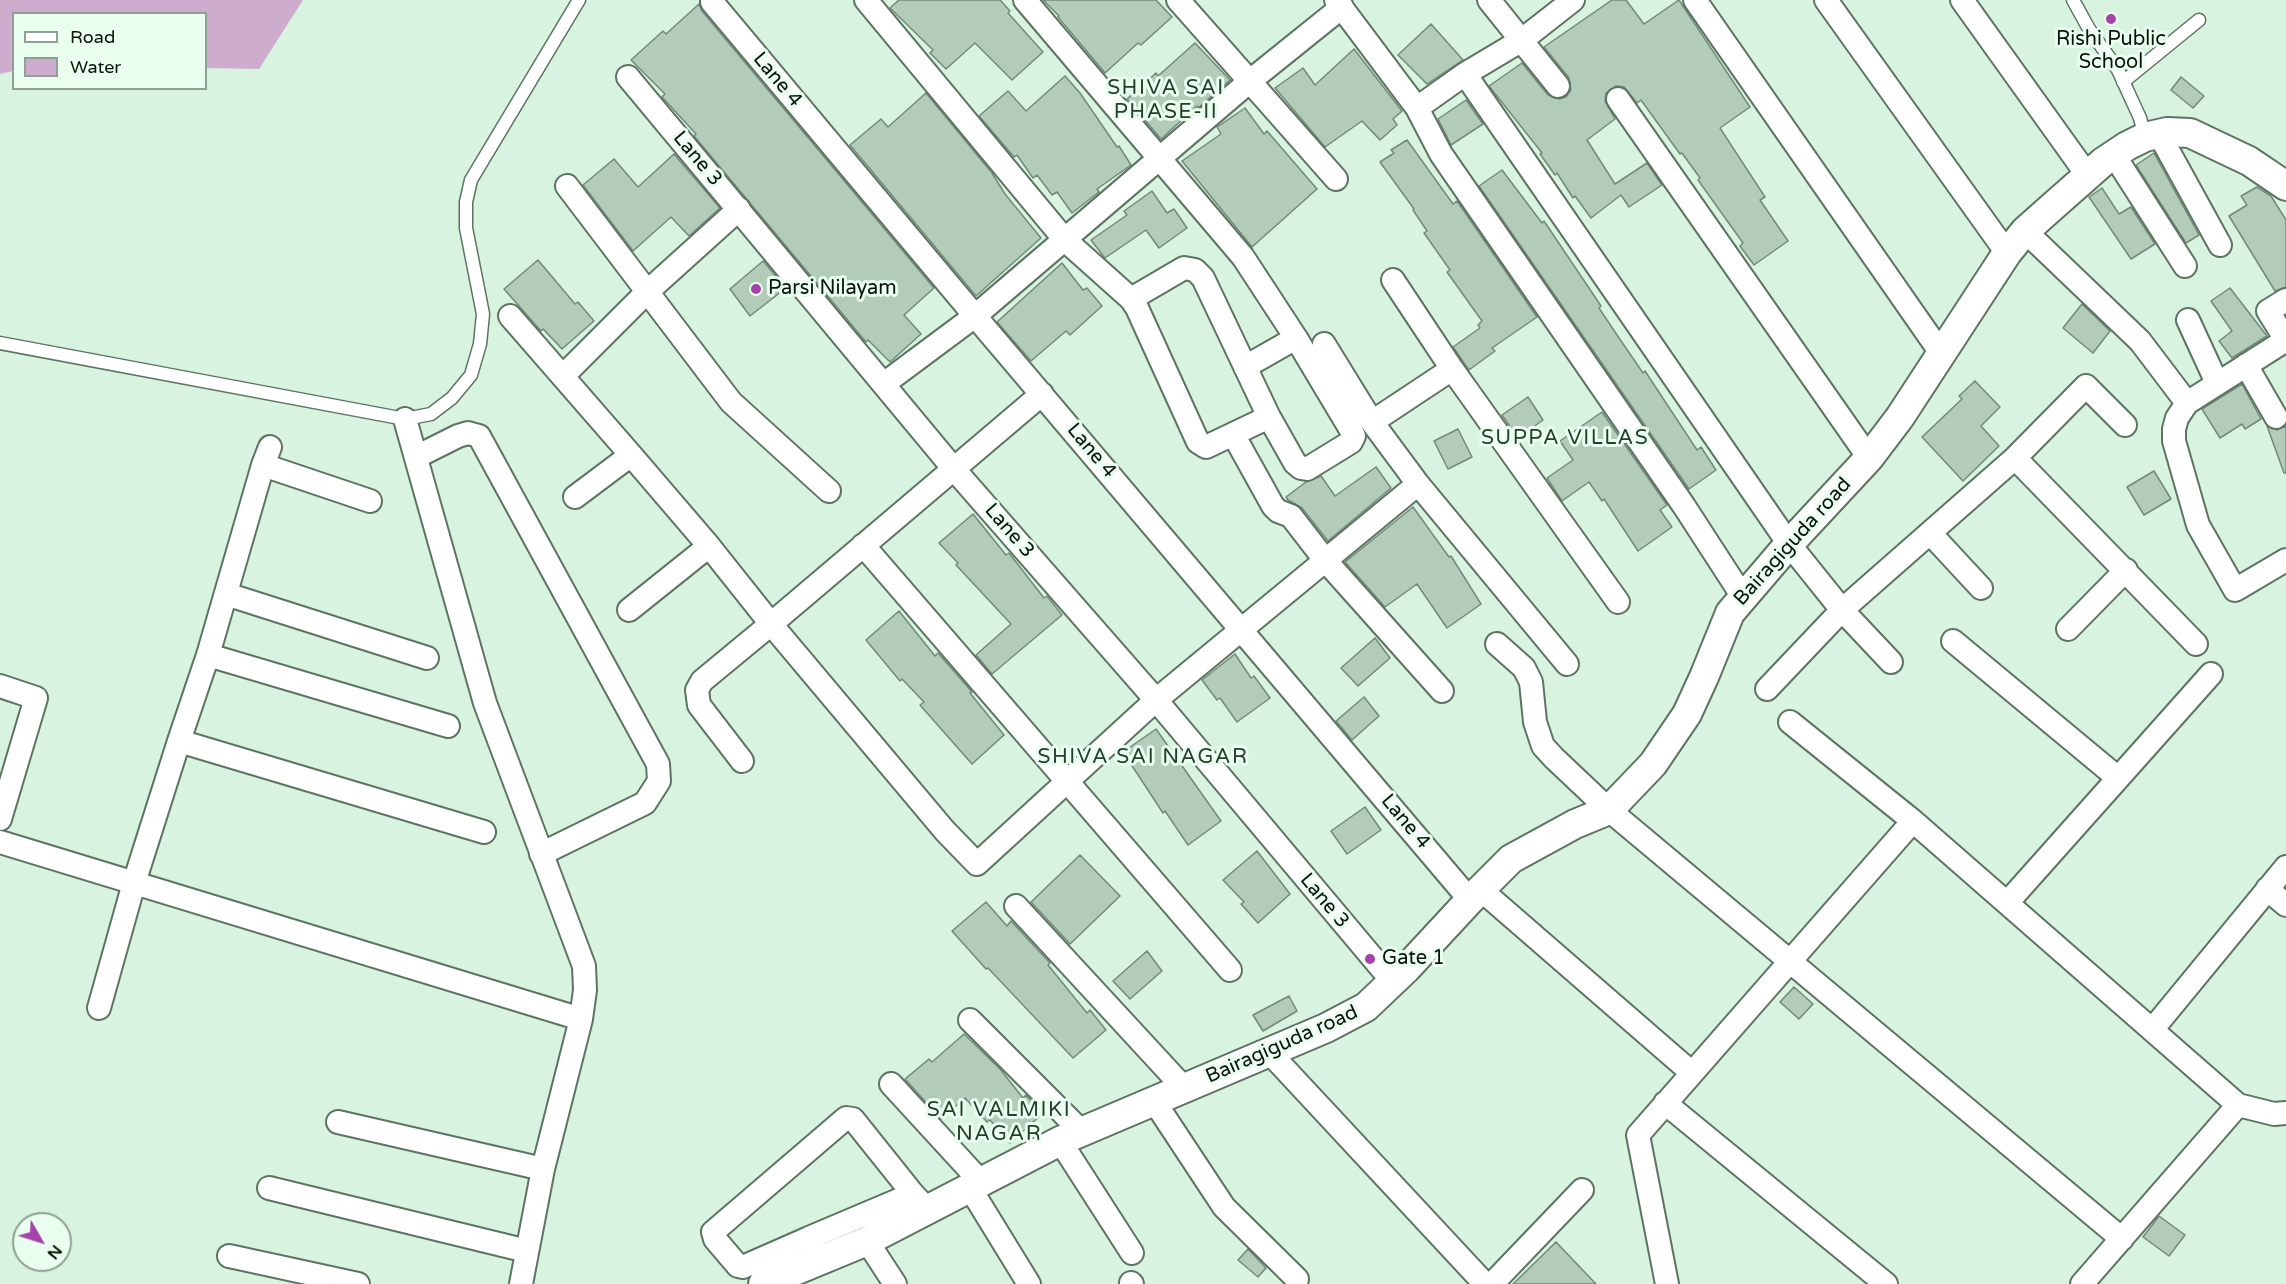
<!DOCTYPE html>
<style>
body{margin:0}
#map{position:relative;width:2286px;height:1284px;overflow:hidden;background:#d8f3df;font-family:"Varela Round",sans-serif}
canvas{display:block}
.legend{position:absolute;left:12px;top:12px;width:195px;height:78px;box-sizing:border-box;background:#e9feef;border:2px solid #8fa094;margin:0;padding:8px 10px;list-style:none;font-size:18px;color:#09120c}
.legend li{display:flex;align-items:center;gap:12px;height:30px}
.legend b{width:30px;border:2px solid #8fa094}
.north{position:absolute;left:12px;top:1212px;width:60px;height:60px;box-sizing:border-box;background:#e9feef;border:2px solid #8fa094;border-radius:50%;rotate:129deg;font-size:16px;font-weight:700;line-height:24px;text-align:center;color:#09120c}
.north::after{content:'';display:block;margin:auto;width:21px;height:27px;background:#a543aa;clip-path:polygon(50% 0,100% 100%,50% 72%,0 100%)}
</style>
<div id="map">
<canvas width="2286" height="1284"></canvas>
<ul class="legend">
<li><b style="height:8px;background:#fff"></b>Road</li>
<li><b style="height:16px;background:#cdacce"></b>Water</li>
</ul>
<div class="north">N</div>
</div>
<script>
const context = document.querySelector('canvas').getContext('2d');
context.lineJoin = 'round';
function fillPath(path, color) { context.fillStyle = color; context.fill(path, 'evenodd'); }
const poly = rows => new Path2D(rows.map(r => 'M' + r).join(''));
function strokePath(path, color, width, dash) { context.strokeStyle = color; context.lineWidth = width; context.lineCap = dash ? 'butt' : 'round'; context.setLineDash(dash || []); context.stroke(path); }
function write(font, color, halo, rows, align = 'center') {
  context.font = font + ' "Varela Round",sans-serif'; context.lineWidth = 6; context.setLineDash([]); context.textBaseline = 'middle'; context.strokeStyle = halo; context.fillStyle = color; for (const [text, x, y, turn = 0] of rows) {
    context.save(); context.translate(x, y); context.rotate((+turn || 0) * Math.PI / 180); context.textAlign = isNaN(turn) ? turn : align; if (halo) context.strokeText(text, 0, 0); context.fillText(text, 0, 0); context.restore();
  }
}
fillPath(poly([
 [0,0,303,0,259,69,206,68,206,14,14,14,13,71,0,74]
]), '#cdacce');
const building = poly([
 [899,0,1000,0,1010,11,1008,13,1043,52,1012,80,975,43,946,69,930,53,933,50,890,8,899,0],
 [1043,0,1156,0,1172,17,1141,45,1138,43,1105,73,1058,17,1059,16,1043,0],
 [1612,0,1626,0,1644,24,1679,0,1750,107,1720,128,1765,197,1760,200,1788,241,1754,265,1740,246,1743,243,1698,180,1700,178,1682,153,1680,154,1641,100,1637,103,1624,87,1616,86,1606,93,1605,101,1615,119,1587,140,1615,184,1647,163,1662,185,1629,207,1621,195,1591,218,1575,196,1573,198,1557,173,1555,175,1540,154,1542,153,1489,86,1522,63,1548,95,1559,99,1566,97,1571,90,1569,78,1544,47,1612,0],
 [699,4,702,11,934,288,904,315,921,334,890,362,868,340,866,342,694,136,696,134,662,97,665,94,631,60,663,31,666,34,699,4],
 [1431,24,1463,60,1427,84,1398,55,1431,24],
 [1195,43,1230,80,1198,108,1197,106,1161,139,1127,99,1156,73,1158,76,1195,43],
 [1354,49,1402,111,1393,119,1397,125,1380,140,1362,121,1325,147,1275,88,1303,68,1315,85,1354,49],
 [1065,76,1080,93,1117,147,1119,146,1131,165,1097,189,1099,192,1072,213,1057,192,1052,195,1037,175,1033,178,1017,155,1014,157,979,116,1008,91,1026,111,1065,76],
 [2181,77,2204,96,2193,108,2171,90,2181,77],
 [926,93,992,173,1005,194,1041,238,976,296,850,145,881,119,888,127,926,93],
 [1466,100,1483,124,1451,145,1438,119,1466,100],
 [1245,108,1264,134,1267,131,1317,189,1252,247,1182,161,1221,134,1217,127,1245,108],
 [1407,140,1453,204,1457,201,1537,317,1492,348,1495,351,1469,370,1453,347,1480,328,1478,325,1482,321,1447,272,1450,270,1424,233,1427,231,1413,210,1414,209,1380,162,1394,153,1391,150,1407,140],
 [2154,153,2199,235,2186,243,2136,165,2154,153],
 [674,154,720,208,689,236,671,217,633,251,583,185,614,159,638,187,674,154],
 [1502,170,1542,223,1544,221,1601,306,1599,308,1615,332,1643,373,1645,371,1697,450,1701,447,1716,470,1689,489,1479,186,1502,170],
 [2257,187,2271,196,2286,220,2286,287,2275,291,2229,216,2247,205,2241,196,2257,187],
 [2102,188,2119,214,2131,207,2155,244,2131,259,2089,197,2102,188],
 [1152,191,1167,213,1174,209,1187,228,1159,248,1146,230,1105,258,1091,240,1127,215,1124,211,1152,191],
 [538,260,575,304,578,302,594,321,562,349,543,329,541,331,504,289,538,260],
 [763,261,786,288,750,316,730,289,763,261],
 [1062,263,1083,290,1087,288,1102,306,1070,335,1066,331,1031,361,997,322,1062,263],
 [2230,288,2267,336,2232,358,2219,341,2232,331,2211,301,2230,288],
 [2082,304,2110,331,2093,353,2063,328,2082,304],
 [1975,381,2000,407,1981,426,1999,446,1963,481,1922,437,1962,399,1959,396,1975,381],
 [2242,384,2261,419,2245,429,2242,424,2220,438,2202,409,2242,384],
 [1528,397,1543,420,1518,438,1502,415,1528,397],
 [1602,412,1667,505,1660,510,1672,527,1638,551,1604,499,1602,501,1589,482,1562,501,1547,478,1573,460,1560,441,1602,412],
 [2267,426,2277,430,2286,426,2286,473,2284,473,2267,426],
 [1458,429,1472,457,1448,469,1434,441,1458,429],
 [1376,467,1391,488,1328,541,1302,508,1288,500,1286,497,1306,482,1321,476,1335,496,1376,467],
 [2154,471,2171,499,2144,515,2127,487,2154,471],
 [1413,507,1449,557,1451,556,1481,604,1447,628,1417,584,1385,607,1345,562,1413,507],
 [973,514,1006,555,1009,553,1044,598,1047,596,1062,615,992,674,976,655,1011,624,956,565,958,563,939,543,973,514],
 [899,611,935,656,938,653,972,692,970,693,1004,735,972,764,920,705,924,702,902,679,900,681,866,640,899,611],
 [1375,638,1390,658,1358,686,1341,668,1375,638],
 [1235,654,1251,678,1254,676,1270,698,1237,722,1220,698,1217,700,1202,680,1235,654],
 [1364,697,1379,716,1352,740,1336,721,1364,697],
 [1156,729,1221,821,1188,845,1165,811,1163,813,1123,752,1156,729],
 [1365,807,1381,830,1347,854,1331,831,1365,807],
 [1257,851,1290,894,1258,923,1241,904,1244,902,1223,880,1257,851],
 [1080,855,1120,896,1070,944,1031,902,1080,855],
 [986,902,1007,926,1011,921,1050,963,1048,965,1087,1013,1090,1010,1106,1030,1073,1058,988,968,986,969,952,931,986,902],
 [1147,951,1162,971,1130,999,1113,981,1147,951],
 [1794,987,1813,1004,1799,1019,1780,1002,1794,987],
 [1289,996,1297,1011,1263,1031,1253,1015,1289,996],
 [964,1034,1000,1069,1023,1098,1026,1095,1042,1114,1010,1143,990,1120,987,1122,965,1098,941,1119,905,1079,929,1059,932,1062,964,1034],
 [2159,1216,2185,1235,2169,1256,2143,1237,2159,1216],
 [1556,1242,1596,1284,1513,1284,1556,1242],
 [1248,1249,1266,1268,1258,1277,1238,1260,1248,1249]
]);
fillPath(building, '#b2ccb9');
strokePath(building, '#728a79', 1.5);
const service = poly([
 [2073,0,2089,29,2118,70,2140,118,2145,137],
 [2123,82,2199,20],
 [0,343,405,419,431,414,452,398,471,375,480,344,483,314,466,228,466,202,471,180,579,0]
]);
const minor = poly([
 [866,0,1065,240,1131,299,1137,308,1198,442,1206,447,1269,417],
 [1025,0,1243,257,1296,338,1351,430,1354,436,1351,442,1307,469,1301,468,1295,463,1269,417,1203,278,1195,270,1184,268,1131,299],
 [1178,0,1336,179],
 [1336,0,1417,108],
 [1489,0,1558,86],
 [1695,0,1941,353],
 [1826,0,2007,253],
 [1962,0,2088,176],
 [712,2,975,316,1470,900],
 [1465,74,1522,40,1573,0],
 [628,77,953,468,1156,700,1393,982],
 [1618,99,1869,458],
 [2159,134,2220,245],
 [2114,155,2185,266],
 [567,186,731,402,829,491],
 [2025,231,2140,341,2187,403,2286,340,2268,311,2286,300],
 [1393,280,1452,369],
 [510,316,631,455,709,546,771,624,702,681,697,690,699,705,742,761],
 [2188,320,2217,383],
 [1324,344,1372,422,1418,484,1567,664],
 [2246,365,2276,417],
 [1245,367,1296,338],
 [563,376,647,292,739,209],
 [885,383,975,316,1250,81,1342,7],
 [1042,394,771,624,945,831,977,864,1156,700,1418,484],
 [2187,403,2177,418,2174,429,2174,441,2198,525,2235,590,2286,560],
 [405,419,485,703,584,966,585,990,581,1019,543,1169,521,1284],
 [1372,422,1452,369,1618,602],
 [1233,434,1273,506,1278,511,1291,516,1325,560,1442,691],
 [416,457,458,436,468,433,479,436,658,764,659,781,645,803,541,854],
 [2015,458,2196,644],
 [263,465,370,501],
 [575,497,631,455],
 [1930,533,1981,588],
 [863,545,1230,970],
 [226,594,427,658],
 [1743,597,1684,506,1441,154,1417,108,1465,74,1789,544,1842,610,1891,662],
 [629,610,709,546],
 [2068,629,2126,570],
 [1953,641,2118,778],
 [1497,644,1524,668,1531,682,1535,722,1543,746,1554,758,1609,810,2122,1239],
 [208,655,448,726],
 [0,686,36,698,0,819],
 [1767,689,1842,610,2015,458,2086,386,2125,425],
 [1790,722,1913,821,2238,1105,2082,1284],
 [179,741,484,832],
 [0,842,581,1019],
 [1480,889,1692,1073],
 [2267,889,2286,905],
 [2007,903,2211,674],
 [1016,906,1184,1088],
 [99,1008,134,883,179,741,208,655,263,465,270,447],
 [970,1020,1082,1132],
 [2152,1030,2286,867],
 [1269,1052,1485,1284],
 [891,1084,981,1182],
 [1154,1101,1224,1207,1297,1279],
 [1665,1103,1886,1284],
 [2238,1105,2274,1114,2286,1113],
 [338,1122,543,1169],
 [1060,1141,1132,1253],
 [269,1188,527,1251],
 [970,1188,1029,1284],
 [809,1238,913,1194],
 [867,1241,895,1284],
 [229,1256,358,1284],
 [819,1261,809,1238,743,1267,738,1266,715,1239,713,1232,846,1118,853,1119,913,1194,927,1209],
 [1131,1283,1132,1284],
 [1492,1284,1582,1190],
 [1667,1284,1638,1135,1913,821]
]);
const tertiary = poly([
 [763,1284,867,1241,1060,1141,1326,1028,1366,1007,1406,969,1470,900,1511,859,1575,824,1609,810,1653,764,1687,714,1704,677,1730,613,1789,544,1869,458,1900,417,2007,253,2025,231,2052,207,2103,162,2127,146,2145,137,2167,132,2190,133,2249,161,2286,186]
]);
strokePath(service, '#5d7463', 15);
strokePath(minor, '#5d7463', 26);
strokePath(tertiary, '#5d7463', 32);
strokePath(service, '#fff', 12);
strokePath(minor, '#fff', 22);
strokePath(tertiary, '#fff', 28);
for (const [x, y, r, color] of [
 [2111,19,6,"#a543aa"],
 [756,289,6,"#a543aa"],
 [1370,959,6,"#a543aa"]
]) { const dot = new Path2D(); dot.arc(x, y, r, 0, 2 * Math.PI); context.fillStyle = color; context.fill(dot); strokePath(dot, '#e9feef', 2); }
write('20px', '#09120c', '#e9feef', [
 ["Rishi Public",2111,40,"center"],
 ["School",2111,63,"center"],
 ["Parsi Nilayam",768,289],
 ["Gate 1",1382,959]
], 'left');
write('20px', '#09120c', '#e9feef', [
 ["Lane 4",777,80,50],
 ["Lane 3",697,159,50],
 ["Lane 4",1091,451,50],
 ["Lane 3",1009,531,49],
 ["Bairagiguda road",1793,542,-48],
 ["Lane 4",1405,822,50],
 ["Lane 3",1324,901,50],
 ["Bairagiguda road",1282,1045,-24]
]);
context.letterSpacing = '1.5px';
write('21px', '#273d2e', '#e9feef', [
 ["SHIVA SAI",1166,88],
 ["PHASE-II",1166,112],
 ["SUPPA VILLAS",1565,438],
 ["SHIVA SAI NAGAR",1143,757],
 ["SAI VALMIKI",999,1110],
 ["NAGAR",999,1134]
]);
context.letterSpacing = '0px';
</script>
